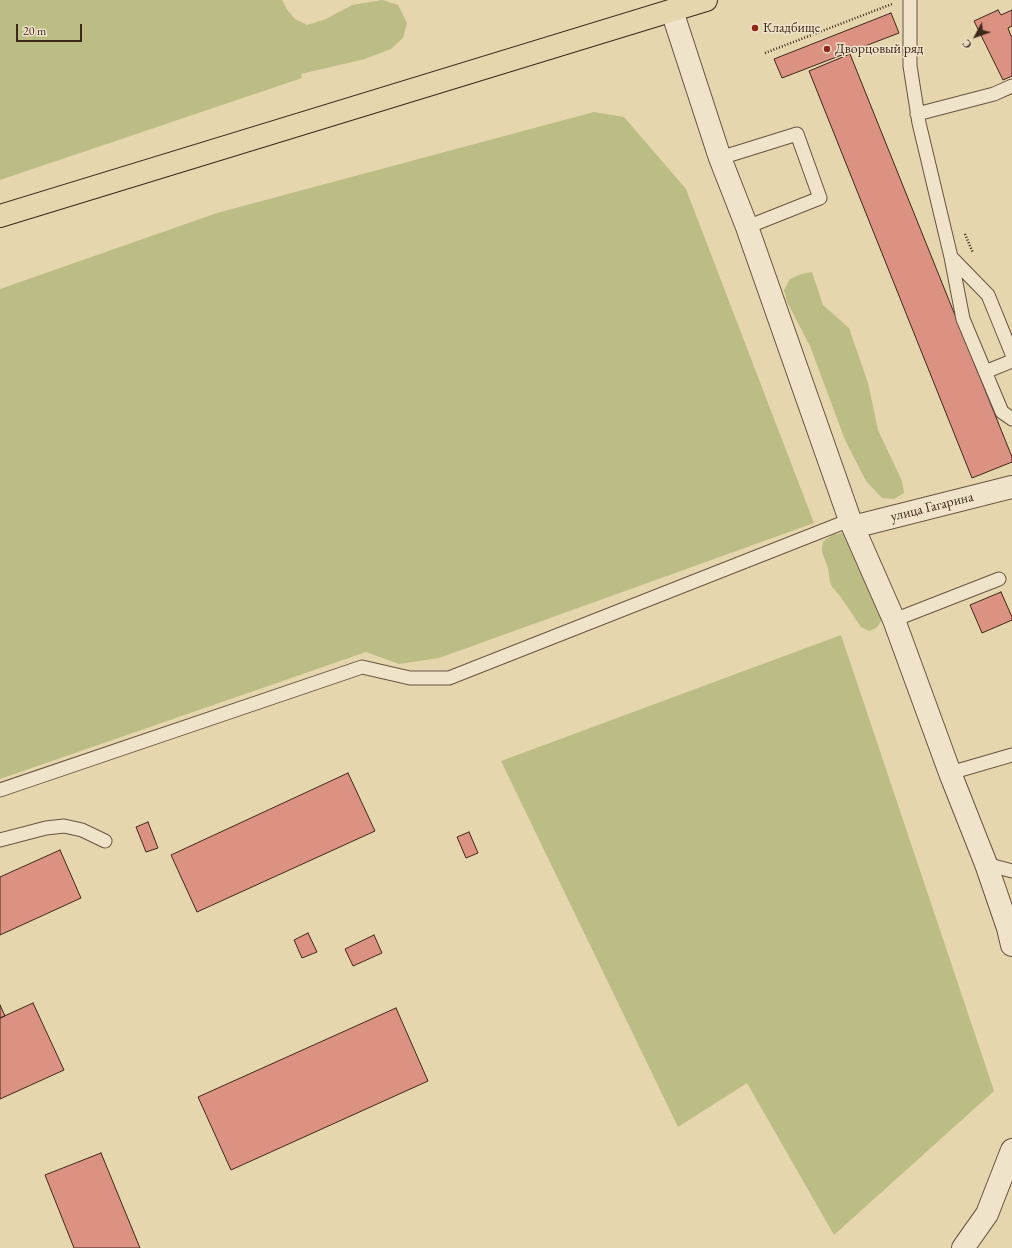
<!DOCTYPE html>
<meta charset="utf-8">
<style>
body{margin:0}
#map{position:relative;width:1012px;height:1248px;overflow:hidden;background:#e6d6ad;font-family:"EB Garamond",serif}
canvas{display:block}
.north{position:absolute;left:956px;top:16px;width:40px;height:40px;-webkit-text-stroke:3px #efe4ca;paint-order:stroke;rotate:229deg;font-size:11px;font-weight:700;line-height:16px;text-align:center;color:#3f271b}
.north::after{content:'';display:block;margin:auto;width:14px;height:18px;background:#3f271b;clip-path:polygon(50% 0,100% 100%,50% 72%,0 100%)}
.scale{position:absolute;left:16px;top:24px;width:66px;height:18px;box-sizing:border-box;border:2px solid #3f271b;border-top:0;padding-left:5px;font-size:12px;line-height:14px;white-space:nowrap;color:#3f271b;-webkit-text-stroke:3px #efe4ca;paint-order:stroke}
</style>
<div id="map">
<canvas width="1012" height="1248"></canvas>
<div class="north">С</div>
<div class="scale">20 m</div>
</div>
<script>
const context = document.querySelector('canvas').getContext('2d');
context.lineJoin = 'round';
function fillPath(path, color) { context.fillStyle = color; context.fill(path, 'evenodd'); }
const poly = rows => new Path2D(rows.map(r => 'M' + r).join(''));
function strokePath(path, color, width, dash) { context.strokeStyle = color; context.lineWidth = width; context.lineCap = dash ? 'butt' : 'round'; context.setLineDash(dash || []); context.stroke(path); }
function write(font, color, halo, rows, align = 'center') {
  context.font = font + ' "EB Garamond",serif'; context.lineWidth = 3; context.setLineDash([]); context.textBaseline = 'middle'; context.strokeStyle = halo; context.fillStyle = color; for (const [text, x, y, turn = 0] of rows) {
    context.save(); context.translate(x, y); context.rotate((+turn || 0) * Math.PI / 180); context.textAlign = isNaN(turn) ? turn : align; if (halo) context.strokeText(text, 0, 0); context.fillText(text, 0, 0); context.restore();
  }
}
fillPath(poly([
 [0,0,282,0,288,11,295,19,307,25,326,19,352,5,382,0,398,5,407,23,403,38,391,49,365,59,301,74,302,78,0,180],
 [594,112,624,117,686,189,814,523,439,658,399,664,366,652,0,779,0,289,217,213],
 [812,272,823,305,849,328,868,383,878,430,902,481,904,493,894,499,882,498,866,481,845,440,810,346,787,302,784,290,790,279,801,274],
 [842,533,849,534,882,616,881,621,878,626,874,629,869,631,861,627,840,596,832,587,830,582,828,568,822,552,822,547,823,542,826,539,833,535],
 [841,635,994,1091,834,1235,747,1083,678,1127,501,761]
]), '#bcbc85');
const building = poly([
 [998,10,1001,15,1012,10,1012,26,1008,28,1011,36,1012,36,1012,76,1003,80,974,21,998,10],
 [891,13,899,33,782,78,774,59,891,13],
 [850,54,1012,457,1012,462,972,478,809,71,850,54],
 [1001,592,1012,617,1012,620,982,633,970,605,1001,592],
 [348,773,375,831,197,912,171,855,348,773],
 [148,822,158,848,146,852,136,827,148,822],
 [469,832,478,853,466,858,457,837,469,832],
 [60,850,81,898,0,935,0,877,60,850],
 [308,933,317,952,302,958,294,940,308,933],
 [374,935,382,953,353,966,345,949,374,935],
 [33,1003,64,1070,0,1099,0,1018,33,1003],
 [0,1005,5,1016,0,1018,0,1005],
 [396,1008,428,1081,231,1170,198,1097,396,1008],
 [101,1153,140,1248,74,1248,45,1175,101,1153]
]);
fillPath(building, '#dc9283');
strokePath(building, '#3f271b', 1);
const lane = poly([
 [910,0,910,66,919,123,951,257,963,319,1002,412,1012,419],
 [917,114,994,94,1012,86],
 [720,158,797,134,820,198,747,227],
 [951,257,988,295,1012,354],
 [985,372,1012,361],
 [894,620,999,579],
 [950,773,1012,755],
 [0,790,362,667,410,678,449,678,850,520],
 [0,840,46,828,64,826,82,830,105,841],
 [986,864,1012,871]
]);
const street = poly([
 [672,11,720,158,747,227,850,520,894,620,950,773,986,864,1008,928,1012,945],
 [853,527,1012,487],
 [963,1248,987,1214,1012,1150]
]);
const primary = poly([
 [0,216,706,0]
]);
strokePath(lane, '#695340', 15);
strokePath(street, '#695340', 24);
strokePath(primary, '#3f271b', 24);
strokePath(poly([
 [765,53,892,4],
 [965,234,973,253]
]), '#3f271b', 2.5, [1, 2]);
strokePath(lane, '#efe4ca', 13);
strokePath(street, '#efe4ca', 22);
strokePath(primary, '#e6d6ad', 22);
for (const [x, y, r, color] of [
 [755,28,4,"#8f2418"],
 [827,49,4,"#8f2418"]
]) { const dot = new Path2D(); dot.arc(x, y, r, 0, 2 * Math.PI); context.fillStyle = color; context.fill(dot); strokePath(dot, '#efe4ca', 1.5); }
write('14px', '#3f271b', '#efe4ca', [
 ["Кладбище",763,28],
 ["Дворцовый ряд",835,49]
], 'left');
write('14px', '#3f271b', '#efe4ca', [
 ["улица Гагарина",932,507,-14]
]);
</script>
